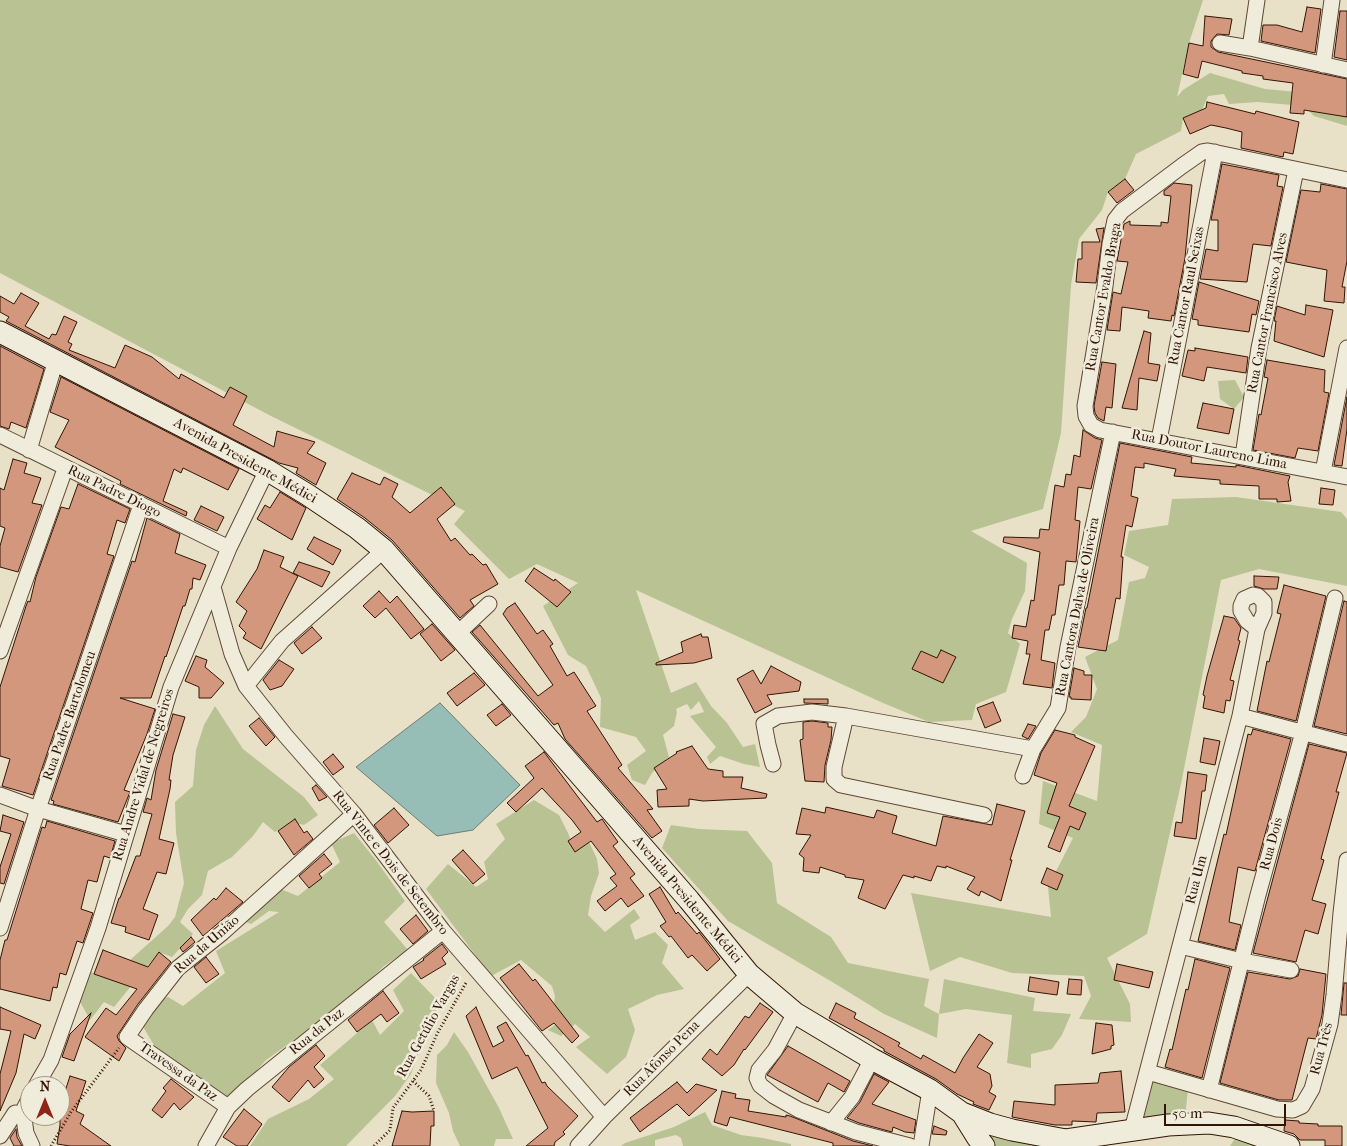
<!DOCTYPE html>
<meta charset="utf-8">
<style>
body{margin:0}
#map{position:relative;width:1347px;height:1146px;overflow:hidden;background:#e8e1c7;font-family:"IM FELL French Canon",serif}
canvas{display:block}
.north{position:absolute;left:20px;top:1076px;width:50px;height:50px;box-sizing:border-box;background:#f0ecdb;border:1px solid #a49685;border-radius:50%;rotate:0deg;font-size:14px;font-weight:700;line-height:20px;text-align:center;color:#321404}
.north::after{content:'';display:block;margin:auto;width:18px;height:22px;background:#8f2418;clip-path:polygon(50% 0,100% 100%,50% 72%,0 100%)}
.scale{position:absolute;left:1164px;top:1104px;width:122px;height:22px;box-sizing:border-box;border:2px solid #321404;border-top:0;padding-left:6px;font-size:15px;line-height:18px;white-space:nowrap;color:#321404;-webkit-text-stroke:4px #f0ecdb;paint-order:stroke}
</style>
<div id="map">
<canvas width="1347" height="1146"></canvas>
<div class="north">N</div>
<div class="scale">50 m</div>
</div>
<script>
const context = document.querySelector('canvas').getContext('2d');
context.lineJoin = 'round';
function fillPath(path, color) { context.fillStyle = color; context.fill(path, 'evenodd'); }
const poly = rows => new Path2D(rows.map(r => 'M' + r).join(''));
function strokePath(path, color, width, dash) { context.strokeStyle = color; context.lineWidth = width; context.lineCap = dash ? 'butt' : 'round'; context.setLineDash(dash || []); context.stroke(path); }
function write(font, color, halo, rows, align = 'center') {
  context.font = font + ' "IM FELL French Canon",serif'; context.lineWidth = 5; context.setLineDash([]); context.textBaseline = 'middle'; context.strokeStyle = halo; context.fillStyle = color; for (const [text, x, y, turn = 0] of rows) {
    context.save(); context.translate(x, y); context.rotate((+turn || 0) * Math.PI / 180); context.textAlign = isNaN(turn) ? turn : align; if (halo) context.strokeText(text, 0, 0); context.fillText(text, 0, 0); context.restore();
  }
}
fillPath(poly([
 [0,0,1203,0,1189,43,1177,97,1183,90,1210,73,1265,89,1341,96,1347,100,1347,126,1314,116,1304,106,1257,102,1229,104,1224,94,1208,96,1202,110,1183,118,1181,131,1136,154,1125,179,1108,192,1102,210,1079,239,1071,285,1061,433,1043,509,971,531,1027,563,1025,591,1012,619,1008,633,1020,644,1006,692,976,704,972,720,929,722,883,703,636,590,671,693,696,682,711,706,727,723,743,747,755,744,760,767,744,764,720,756,710,764,707,757,716,747,690,716,704,712,699,701,691,710,687,704,676,709,677,712,674,726,663,735,669,757,652,773,645,785,632,780,627,765,646,751,636,737,600,727,601,698,586,666,568,655,543,606,578,583,537,564,509,579,454,524,465,511,271,416,0,273],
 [1235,380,1244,397,1234,409,1220,399,1218,381],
 [1236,497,1341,512,1347,519,1347,586,1259,569,1221,580,1181,784,1147,934,1107,958,1130,1004,1131,1022,1079,1019,1091,996,1084,976,1012,973,960,957,930,971,911,893,1051,917,1048,887,1073,838,1039,824,1043,781,1097,801,1102,745,1071,732,1086,717,1097,689,1085,657,1118,640,1129,582,1145,578,1149,567,1124,555,1129,531,1168,525,1172,499],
 [215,706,243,749,304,797,318,815,304,825,291,822,275,832,263,822,253,836,232,857,208,871,202,895,188,909,180,922,193,934,172,957,159,952,114,1007,104,1002,90,1020,78,998,88,971,121,983,130,960,168,926,175,917,184,883,176,833,175,802,193,786,196,750,204,725],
 [534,800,559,815,568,833,575,851,589,842,597,859,599,873,591,896,588,915,605,932,634,909,640,918,630,925,635,940,655,932,668,945,662,963,684,989,657,995,628,1009,635,1030,626,1057,607,1074,576,1047,590,1037,575,1024,561,1036,548,1030,564,1018,554,1004,555,996,552,986,521,960,491,976,426,889,448,864,476,887,488,879,484,862,505,839,496,824],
 [671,825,699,829,747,831,772,863,777,903,831,937,848,963,929,979,924,1006,939,1014,944,979,1035,998,1033,1011,1071,1014,1062,1035,1052,1049,1031,1054,1031,1068,1007,1063,1012,1015,966,1009,939,1014,937,1038,884,1014,834,983,728,921,662,848],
 [354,833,375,859,405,901,384,922,408,950,384,966,345,1004,266,1060,228,1103,161,1057,142,1025,157,1001,168,997,183,1006,225,973,216,951,279,912,269,911,251,924,241,920,250,898,265,883,298,896,340,862,331,843],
 [411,973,440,1003,430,1022,411,1074,395,1096,346,1146,250,1146,268,1119,309,1099,334,1079,320,1065,372,1020,380,1035,404,1011,393,990],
 [454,1032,468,1052,499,1108,513,1139,496,1139,494,1146,460,1146,453,1131,449,1113,436,1083,437,1055,447,1045],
 [1155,1077,1188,1089,1185,1118,1139,1119,1147,1088],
 [705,1112,712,1125,741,1135,763,1138,791,1144,791,1146,683,1146,681,1138,676,1135,655,1140,655,1146,621,1146,625,1143,674,1127],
 [963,1118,1061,1146,986,1146],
 [1236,1137,1261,1146,1230,1146]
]), '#b9c293');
const water = poly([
 [440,703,520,785,473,830,437,836,356,767,440,703]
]);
fillPath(water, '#97beb6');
strokePath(water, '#6f7a6f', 1);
const building = poly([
 [1307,7,1321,9,1315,53,1261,41,1263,25,1277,25,1302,32,1307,7],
 [1340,11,1347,11,1347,60,1334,57,1340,11],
 [1205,16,1232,19,1229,35,1217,34,1211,41,1211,47,1218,52,1347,79,1347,117,1304,110,1304,114,1290,113,1293,83,1263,79,1263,76,1242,73,1242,71,1202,61,1198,78,1183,74,1189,43,1203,46,1205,16],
 [1207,102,1255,114,1256,111,1299,122,1293,154,1284,152,1283,157,1241,148,1242,132,1226,128,1211,125,1190,134,1183,118,1206,108,1207,102],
 [1222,164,1279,175,1277,186,1283,187,1271,246,1253,244,1247,282,1200,279,1206,249,1218,251,1218,220,1211,220,1222,164],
 [1125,179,1134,190,1117,203,1108,192,1125,179],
 [1174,183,1192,185,1185,258,1174,316,1172,315,1171,321,1148,318,1149,311,1122,307,1120,331,1107,330,1113,292,1121,294,1128,262,1117,261,1124,224,1130,221,1130,225,1161,226,1161,222,1168,223,1171,196,1164,195,1164,191,1174,183],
 [1321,184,1347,189,1347,261,1342,287,1345,287,1344,303,1324,301,1327,270,1286,262,1301,190,1320,192,1321,184],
 [1104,228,1096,283,1076,282,1078,259,1082,259,1082,242,1100,242,1096,229,1104,228],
 [1199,282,1259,301,1256,315,1252,314,1249,332,1198,325,1198,320,1192,319,1199,282],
 [21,293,39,303,25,326,49,339,52,334,56,335,64,316,77,322,68,342,72,344,69,350,115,368,125,345,152,357,179,379,181,374,224,398,230,387,247,396,233,425,274,447,277,431,315,442,307,453,326,463,316,485,296,473,298,468,279,463,6,321,9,317,0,312,0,296,14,304,21,293],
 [1306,305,1333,310,1324,357,1274,341,1276,321,1274,321,1277,306,1305,315,1306,305],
 [1144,331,1151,333,1148,363,1160,365,1157,381,1139,378,1137,410,1122,408,1144,331],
 [0,346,44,369,26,428,11,422,9,429,0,426,0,346],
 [1195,348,1248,357,1246,373,1207,367,1204,381,1182,376,1188,350,1195,351,1195,348],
 [1267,360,1325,370,1324,392,1329,393,1318,451,1298,448,1295,458,1253,450,1259,414,1261,415,1268,378,1264,377,1267,360],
 [1102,362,1116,364,1112,408,1106,407,1104,421,1098,418,1095,413,1094,406,1102,362],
 [61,377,239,469,228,490,183,468,181,473,174,469,163,501,187,512,186,516,120,484,121,481,55,447,69,420,50,412,61,377],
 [1347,397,1347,429,1342,466,1334,465,1347,397],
 [1203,403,1234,409,1229,434,1197,428,1203,403],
 [1083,430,1095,438,1102,440,1091,489,1078,487,1075,520,1080,521,1076,562,1066,561,1064,585,1059,585,1055,615,1052,615,1049,630,1045,630,1041,660,1055,663,1052,688,1023,684,1030,654,1026,654,1028,641,1012,638,1014,625,1026,627,1031,600,1034,601,1040,552,1003,542,1004,537,1039,538,1040,529,1049,530,1055,485,1064,487,1066,474,1071,475,1074,455,1080,457,1083,430],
 [1120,443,1192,457,1191,463,1236,467,1236,465,1290,476,1288,482,1291,501,1277,502,1277,499,1259,499,1259,486,1220,484,1220,480,1174,476,1176,469,1144,463,1144,468,1135,467,1131,496,1138,498,1132,527,1126,525,1121,557,1123,557,1120,599,1116,598,1106,651,1078,647,1086,608,1087,608,1120,443],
 [13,459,27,463,24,473,41,478,32,503,42,505,18,572,0,567,0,546,5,528,0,526,0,488,4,490,13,459],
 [352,473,380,485,384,477,398,484,392,497,410,513,441,487,455,504,437,519,451,541,455,538,470,555,472,554,483,565,486,564,498,584,470,600,474,606,460,618,392,540,365,518,337,499,352,473],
 [78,484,130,509,125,523,117,520,107,554,114,556,33,795,2,786,10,759,0,756,0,687,26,606,28,601,30,602,36,577,61,507,69,509,78,484],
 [1321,488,1335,490,1333,505,1319,504,1321,488],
 [280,492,306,508,292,540,257,519,265,505,270,508,280,492],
 [201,506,224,517,217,531,194,520,201,506],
 [147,518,180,534,175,553,206,565,200,580,193,578,192,589,190,589,185,606,183,606,166,657,165,656,151,698,120,698,155,709,147,734,124,790,130,792,118,822,53,804,54,801,51,800,132,561,135,562,147,518],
 [314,537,341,550,333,565,307,549,314,537],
 [264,550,284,557,280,567,298,576,261,649,243,638,246,633,239,626,247,611,236,602,257,569,264,550],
 [299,562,330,572,322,587,293,573,299,562],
 [534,568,554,581,555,579,571,592,557,607,525,581,534,568],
 [1254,576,1279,577,1277,589,1264,589,1254,586,1254,576],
 [1284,585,1326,596,1296,721,1257,711,1267,661,1269,662,1281,614,1277,613,1284,585],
 [379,591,390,603,397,596,424,629,411,639,386,608,375,618,363,606,379,591],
 [1344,601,1347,602,1347,734,1314,726,1344,601],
 [515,603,537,634,543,630,553,644,550,646,567,676,574,672,596,706,587,711,622,765,618,768,653,809,647,810,662,831,652,838,565,739,558,723,554,725,472,632,480,625,538,696,553,685,503,614,507,608,515,603],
 [1224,616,1234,618,1241,628,1238,640,1240,641,1230,680,1234,681,1230,701,1226,700,1224,713,1203,708,1205,696,1203,695,1207,676,1224,616],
 [432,624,455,650,441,661,420,634,432,624],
 [312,627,322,638,302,654,294,643,312,627],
 [701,634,702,637,708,637,712,658,694,663,656,665,656,663,683,652,681,642,701,634],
 [941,650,956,657,943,683,912,669,921,651,937,658,941,650],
 [196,656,207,660,205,667,224,683,211,698,199,698,199,687,185,681,196,656],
 [279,660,294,669,282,686,270,690,263,680,279,660],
 [771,666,801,682,799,691,767,695,772,704,755,713,737,679,753,670,761,684,771,666],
 [1074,668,1084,671,1084,675,1092,675,1091,700,1071,699,1071,697,1069,697,1074,668],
 [474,673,485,685,457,706,447,693,474,673],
 [804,699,828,699,828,704,804,703,804,699],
 [993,702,1001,721,985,728,977,708,993,702],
 [502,704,511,715,496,726,487,715,502,704],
 [173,714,185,717,173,755,169,780,171,780,170,789,159,839,174,843,166,874,157,872,143,909,158,915,149,940,125,932,126,927,111,923,119,898,120,898,136,856,140,856,152,814,143,812,147,798,151,800,156,770,173,714],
 [259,718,275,737,266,746,249,726,259,718],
 [812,721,828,723,828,727,832,727,831,740,825,765,824,782,805,781,800,740,803,739,803,722,812,721],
 [1028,724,1036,726,1028,739,1022,736,1028,724],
 [1253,729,1291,739,1255,871,1238,867,1229,922,1241,925,1235,950,1198,941,1224,834,1226,835,1248,734,1251,735,1253,729],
 [1055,730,1075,735,1075,737,1095,746,1069,806,1086,813,1079,830,1070,826,1060,852,1048,847,1060,817,1047,813,1057,783,1034,775,1041,753,1055,730],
 [1204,738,1220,741,1215,765,1200,762,1204,738],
 [1309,744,1347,753,1336,792,1339,792,1321,859,1324,860,1312,900,1326,904,1318,934,1305,930,1296,962,1253,953,1309,744],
 [692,746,708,769,723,771,723,777,743,777,741,788,767,794,766,798,703,801,689,799,689,806,658,807,657,790,667,789,654,768,677,753,676,752,692,746],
 [544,752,597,822,602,819,618,842,613,846,635,874,630,878,644,896,628,907,621,898,605,911,597,901,617,886,610,878,616,874,591,841,575,852,568,841,581,832,572,820,542,788,516,812,507,803,534,778,525,766,544,752],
 [333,754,344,767,333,775,323,762,333,754],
 [1188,772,1207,775,1205,791,1202,791,1196,839,1174,836,1176,822,1182,823,1188,772],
 [316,785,327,797,319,801,312,788,316,785],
 [997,804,1025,811,1010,860,1012,860,1001,901,981,891,979,896,967,889,975,877,946,866,946,868,937,866,931,881,914,876,914,878,903,875,885,909,858,898,864,880,845,877,845,875,820,867,819,873,803,871,804,858,799,854,811,835,796,834,802,808,825,813,826,807,874,818,877,810,897,816,892,833,936,846,943,816,992,825,997,804],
 [394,808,409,825,388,843,374,825,394,808],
 [3,815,24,822,4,884,0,883,0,867,11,834,0,831,3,815],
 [295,819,304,833,307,831,313,839,294,855,278,831,295,819],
 [47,821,115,841,110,858,104,856,97,882,88,880,81,909,93,913,83,943,77,941,66,975,60,973,57,988,53,987,50,1001,0,989,0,960,5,940,7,940,42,827,45,828,47,821],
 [463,850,485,874,473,884,452,860,463,850],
 [324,854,332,864,319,874,322,878,309,888,299,876,324,854],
 [1047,868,1063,875,1057,890,1041,883,1047,868],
 [660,887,676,914,678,912,697,934,699,932,720,959,707,971,692,955,688,958,671,936,669,937,660,926,666,922,649,894,660,887],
 [226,888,243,902,203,936,191,920,214,898,216,900,226,888],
 [416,915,428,931,413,944,400,929,416,915],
 [191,937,195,942,183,952,180,948,191,937],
 [442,944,448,952,442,958,446,964,421,979,413,967,424,960,423,959,442,944],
 [103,950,148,967,159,952,171,962,138,1004,117,1036,119,1041,126,1048,119,1061,85,1037,106,1008,116,1015,137,989,94,974,103,950],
 [206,957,219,974,206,983,194,967,206,957],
 [1195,959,1230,968,1202,1078,1165,1067,1170,1049,1172,1050,1186,989,1188,990,1195,959],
 [519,964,533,981,535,979,579,1036,572,1043,554,1023,542,1031,500,978,519,964],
 [1117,964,1153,972,1149,988,1114,980,1117,964],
 [1300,969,1326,974,1322,1015,1316,1039,1308,1038,1292,1100,1279,1100,1220,1083,1248,972,1290,979,1298,976,1300,969],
 [1030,977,1059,982,1057,995,1028,991,1030,977],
 [1069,979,1082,980,1081,995,1067,994,1069,979],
 [1344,983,1347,983,1347,1015,1341,1015,1344,983],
 [383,991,399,1013,387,1022,381,1014,357,1032,348,1020,383,991],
 [760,1003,773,1012,745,1050,744,1049,734,1065,722,1076,702,1059,710,1049,717,1055,745,1016,749,1018,760,1003],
 [836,1003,856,1013,854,1018,900,1043,898,1046,921,1059,923,1055,955,1073,963,1058,979,1034,993,1043,977,1067,990,1074,992,1086,989,1092,996,1096,989,1110,973,1104,974,1102,957,1094,936,1079,884,1051,884,1049,868,1039,829,1018,836,1003],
 [0,1007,41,1025,35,1039,24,1034,16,1073,0,1111,0,1074,11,1031,0,1029,0,1007],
 [476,1007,493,1047,504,1041,497,1027,506,1022,526,1056,528,1055,542,1083,545,1082,547,1086,578,1116,563,1132,565,1134,555,1142,554,1146,526,1146,548,1128,517,1067,492,1079,466,1016,476,1007],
 [91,1013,74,1061,62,1057,70,1034,91,1013],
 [1096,1023,1112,1025,1114,1045,1111,1046,1111,1049,1092,1054,1096,1023],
 [316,1045,325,1056,314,1067,324,1079,314,1088,308,1080,289,1102,272,1087,289,1067,316,1045],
 [788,1046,850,1081,844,1092,828,1083,818,1102,767,1075,788,1046],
 [1121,1071,1125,1112,1097,1113,1096,1122,1072,1121,1072,1125,1055,1125,1012,1117,1014,1101,1055,1105,1055,1085,1098,1083,1100,1073,1121,1071],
 [874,1074,889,1082,872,1104,916,1120,914,1133,905,1132,893,1127,892,1132,859,1123,847,1118,860,1102,874,1074],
 [70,1076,86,1081,76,1111,84,1115,80,1124,111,1146,70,1146,57,1144,60,1125,60,1107,70,1076],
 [171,1079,194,1097,180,1110,174,1103,162,1118,152,1110,166,1091,163,1088,171,1079],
 [677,1082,687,1093,696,1084,717,1090,689,1116,677,1104,640,1132,630,1118,677,1082],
 [722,1091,736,1094,735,1098,750,1100,748,1111,786,1117,786,1115,790,1116,853,1141,873,1146,833,1146,833,1143,730,1117,727,1126,714,1122,722,1091],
 [244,1109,262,1124,247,1146,237,1146,223,1137,244,1109],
 [402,1111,412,1112,434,1111,434,1126,431,1126,430,1146,392,1146,402,1111],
 [1285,1120,1299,1121,1299,1123,1318,1124,1318,1126,1342,1126,1342,1146,1325,1146,1325,1140,1300,1140,1294,1134,1284,1131,1285,1120],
 [934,1126,947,1131,946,1135,932,1134,934,1126],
 [16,1129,17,1137,22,1146,14,1146,10,1138,16,1129]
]);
fillPath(building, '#d2977d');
strokePath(building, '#321404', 1);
const street = poly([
 [1220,43,1250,48,1347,70],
 [1250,48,1257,0],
 [1323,65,1332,0],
 [1347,180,1208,151,1202,152,1182,166,1122,211,1115,220,1110,244,1105,286,1085,406,1086,416,1091,425,1100,430,1347,477],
 [0,435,229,548],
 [1159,440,1215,152],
 [29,450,56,360],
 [1243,456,1259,348,1296,170],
 [1323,472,1347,348],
 [213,587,232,654,246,686,285,735,354,814,443,931,604,1117],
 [457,634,489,604],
 [0,651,65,469],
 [246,686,282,641,384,550],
 [1240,716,1347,744],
 [773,764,768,745,764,724,778,716,812,712,846,716],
 [1023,776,1033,749,1058,708,1068,647,1113,432],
 [0,795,38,809,126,834],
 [984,815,841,785,834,779,834,767,846,716,1033,749],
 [0,928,38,809,141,505],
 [1180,946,1242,961,1291,970],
 [795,1013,775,1050,759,1070,757,1078,760,1085,774,1096,799,1110,856,1132,910,1146],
 [1148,1072,1277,1109,1293,1110,1302,1106,1312,1089,1330,1024,1334,995,1341,913,1347,860],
 [36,1086,51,1060,98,928,171,687,229,548,267,470],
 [1209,1090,1258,895,1303,732,1335,598],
 [228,1107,127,1037,146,1009,178,968,222,933,354,814],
 [23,1111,26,1133,32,1146],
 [23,1111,30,1097],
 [831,1123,852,1097,872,1059],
 [1132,1130,1240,716,1257,629,1264,613,1264,602,1258,596,1253,595,1244,599,1241,606,1241,611,1247,621,1257,629],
 [0,1136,15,1113],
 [206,1146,228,1107,247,1089,443,931],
 [578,1146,604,1117,749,974],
 [921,1146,930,1090]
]);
const secondary = poly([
 [0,332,267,470,308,495,357,528,384,550,689,900,749,974,795,1013,872,1059,930,1090,962,1113,990,1124,1012,1130,1066,1140,1168,1125,1209,1123,1234,1127,1289,1146],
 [962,1113,977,1137,984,1146]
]);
strokePath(street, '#604735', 17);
strokePath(secondary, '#321404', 23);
strokePath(poly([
 [413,1081,429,1096,434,1111],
 [51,1146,71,1112,119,1048],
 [374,1146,390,1130,393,1108,421,1070,437,1034,467,981]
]), '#321404', 3, [1, 2.5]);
strokePath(street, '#f0ecdb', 15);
strokePath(secondary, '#f0ecdb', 21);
write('14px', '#321404', '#f0ecdb', [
 ["Rua Cantor Raul Seixas",1187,296,-79],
 ["Rua Cantor Evaldo Braga",1104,297,-80],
 ["Rua Cantor Francisco Alves",1268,313,-79],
 ["Rua Doutor Laureno Lima",1209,450,11],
 ["Avenida Presidente Médici",245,461,29],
 ["Rua Padre Diogo",114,492,26],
 ["Rua Cantora Dalva de Oliveira",1078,607,-79],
 ["Rua Padre Bartolomeu",70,716,-71],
 ["Rua Andre Vidal de Negreiros",144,775,-73],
 ["Rua Dois",1272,844,-75],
 ["Rua Vinte e Dois de Setembro",390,863,52],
 ["Rua Um",1197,880,-75],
 ["Avenida Presidente Médici",687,900,50],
 ["Rua da União",207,945,-41],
 ["Rua Getúlio Vargas",429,1026,-61],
 ["Rua da Paz",317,1032,-39],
 ["Rua Três",1322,1049,-75],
 ["Rua Afonso Pena",662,1059,-45],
 ["Travessa da Paz",178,1072,35]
]);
</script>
